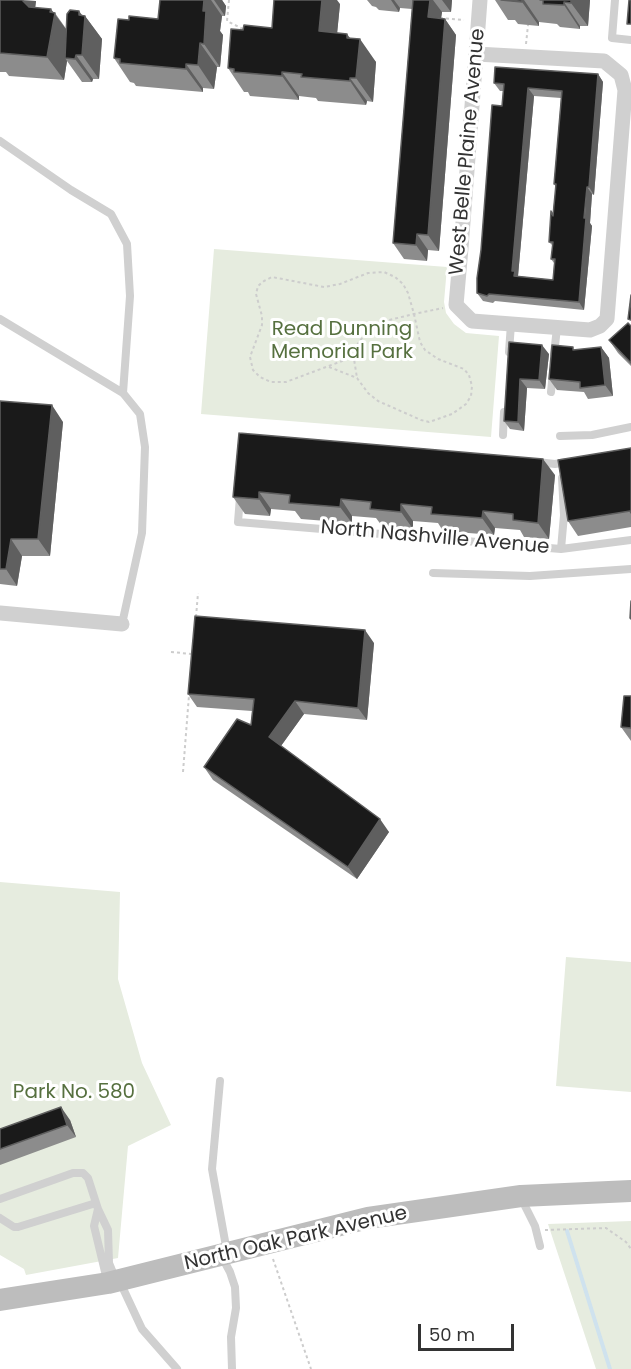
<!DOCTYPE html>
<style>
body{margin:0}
#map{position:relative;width:631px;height:1369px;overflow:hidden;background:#fff;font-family:Poppins,sans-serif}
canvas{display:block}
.scale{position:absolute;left:418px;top:1324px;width:96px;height:27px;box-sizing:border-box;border:3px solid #333;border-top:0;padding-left:8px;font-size:18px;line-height:21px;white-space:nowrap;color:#333;-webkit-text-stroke:4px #fff;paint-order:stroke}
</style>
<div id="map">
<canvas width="631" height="1369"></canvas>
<div class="scale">50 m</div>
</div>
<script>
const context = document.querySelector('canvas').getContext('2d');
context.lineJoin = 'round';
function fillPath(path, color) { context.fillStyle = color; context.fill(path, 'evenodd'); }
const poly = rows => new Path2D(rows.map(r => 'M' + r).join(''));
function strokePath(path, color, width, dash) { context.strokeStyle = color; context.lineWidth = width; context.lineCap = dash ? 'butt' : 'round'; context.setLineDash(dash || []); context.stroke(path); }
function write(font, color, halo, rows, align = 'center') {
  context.font = font + ' Poppins,sans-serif'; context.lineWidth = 6; context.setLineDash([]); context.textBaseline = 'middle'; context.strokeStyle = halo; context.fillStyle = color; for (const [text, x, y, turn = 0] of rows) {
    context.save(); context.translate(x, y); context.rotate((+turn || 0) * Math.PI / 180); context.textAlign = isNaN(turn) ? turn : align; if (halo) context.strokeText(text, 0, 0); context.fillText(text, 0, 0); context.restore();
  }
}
fillPath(poly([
 [214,249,447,267,444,302,446,313,454,324,466,333,499,336,491,437,201,414],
 [0,882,120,892,118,979,142,1063,171,1125,128,1146,118,1258,26,1275,24,1269,0,1255],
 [566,957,631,962,631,1092,556,1086],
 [631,1221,631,1369,596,1369,548,1224]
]), '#e6ecdf');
strokePath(poly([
 [567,1231,610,1369]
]), '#cfe2ee', 4);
strokePath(poly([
 [229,0,227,21,245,30],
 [440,18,464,20],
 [526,44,528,25],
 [356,349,354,359,357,378],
 [329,367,357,378,368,393,378,401,421,420,429,422,452,414,466,404,471,396,472,386,469,375,464,369,438,359,425,350,420,342,414,314,408,293,403,284,395,277,384,272,368,273,340,284,324,287,272,277,264,281,258,286,256,294,262,316,262,325,250,357,253,370,260,377,271,382,286,382,342,361,353,351,364,335,385,321,414,314,443,308],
 [196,617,198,593],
 [171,652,192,654],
 [183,772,189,695],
 [545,1230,606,1228,626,1242,631,1249],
 [273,1259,311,1369]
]), '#cdcdcd', 2, [3, 3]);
strokePath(poly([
 [615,0,612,38,631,40],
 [0,141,71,190,111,214,127,244,130,296,123,393],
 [0,319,123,393,140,414,145,447,142,533,122,624],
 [509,352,511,324],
 [554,354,557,328],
 [551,392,553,372],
 [503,435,504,412],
 [560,436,592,435,631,427],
 [537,462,555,464,567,462],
 [240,497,238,522,561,549,631,540],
 [561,549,564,515,562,478],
 [433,573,530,576,631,569],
 [220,1081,212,1169,227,1252],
 [521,1198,535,1226,540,1246],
 [0,1199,73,1173,83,1173,88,1178,98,1209],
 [0,1218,14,1227,18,1227,96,1203],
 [222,1257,230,1272,235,1287,236,1308,231,1337,232,1369],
 [107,1280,94,1226,98,1209,108,1230,109,1263,116,1280],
 [120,1282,142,1329,177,1369]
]), '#d0d0d0', 8);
strokePath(poly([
 [476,54,604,61,621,75,625,90,607,319,600,326,590,330,472,321,456,305,461,248,476,54,480,0],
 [0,613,122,624]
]), '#d0d0d0', 15);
strokePath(poly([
 [0,1300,108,1283,368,1218,521,1196,631,1191]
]), '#bdbdbd', 22);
fillPath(poly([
 [0,0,36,1,35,7,55,13,67,30,82,15,85,16,102,39,99,79,93,79,92,82,82,82,67,61,64,80,9,76,6,72,0,72],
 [160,0,222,0,226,6,225,16,222,16,220,31,223,35,220,67,217,67,214,89,203,88,203,92,136,86,134,83,130,82,114,58,129,20,158,19],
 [367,0,452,0,451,12,442,12,441,18,445,19,456,35,439,251,428,250,427,261,404,259,393,243,412,9,400,8,399,12,379,10,376,7,372,6],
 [495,0,590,0,588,26,580,26,580,29,560,27,557,24,539,22,539,26,518,24,515,20,508,20],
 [340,4,337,33,350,38,376,62,373,102,367,101,366,105,318,101,316,98,299,96,299,100,250,96,248,92,244,92,228,68,243,30,272,28],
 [598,74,603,82,594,195,592,194,590,223,592,226,584,310,495,301,493,303,483,301,477,293,481,250,502,106,503,91,500,91,494,83],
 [534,96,561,98,554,184,556,187,549,242,553,246,551,259,554,263,553,280,518,276],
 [631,326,631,366,618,353,609,340],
 [509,342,549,354,545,389,527,388,524,431,510,429,504,421],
 [601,347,609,358,613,396,588,399,584,392,557,390,549,379,575,350],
 [0,401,63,422,50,556,22,556,17,586,0,584],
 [239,433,555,475,549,539,524,537,520,530,495,528,494,535,443,531,438,523,413,521,413,529,382,526,376,518,352,516,352,523,301,519,295,511,271,509,270,516,245,514,233,497],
 [631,448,631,527,578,536,568,521],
 [374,643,367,720,304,714,281,746,389,832,357,879,213,780,204,767,251,725,252,711,197,707,188,694],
 [631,696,631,741,621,727],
 [70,1120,76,1137,0,1165,0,1129]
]), '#8c8c8c');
fillPath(poly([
 [20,0,36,1,34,19],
 [204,0,211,0,222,16,220,31,223,35,220,67,204,44,203,11],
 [214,0,222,0,226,6,225,16],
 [322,0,337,0,340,4,335,55,319,31],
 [391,0,394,0,400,8,399,12],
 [430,0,433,0,442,12,439,33,428,17],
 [442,0,452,0,451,12],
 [522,0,524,0,539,22,539,26,522,2],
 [571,0,590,0,588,26,571,3],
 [564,2,580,26,580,29,564,5],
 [51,9,71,36,65,58,67,61,64,80,47,57],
 [79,11,85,19,85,16,102,39,99,79,82,55],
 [445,19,456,35,439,251,428,235],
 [347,34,359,50,360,39,376,62,373,102,356,78,347,38],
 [200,43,217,67,214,89,198,65],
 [76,55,93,79,92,82,75,59],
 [186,64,203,88,203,92,186,69],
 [282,72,299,96,299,100,282,76],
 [598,74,603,82,594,195,589,187],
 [350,78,367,101,366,105,350,81],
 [528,88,534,96,518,276,514,276,512,271],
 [587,187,592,194,590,223,592,226,584,310,579,302],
 [417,234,428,250,427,261,416,245],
 [542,345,549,354,545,389,539,380],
 [601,347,609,358,613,396,605,385],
 [520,379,527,388,524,431,518,422],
 [52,405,63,422,50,556,38,539],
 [543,459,555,475,549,539,538,523],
 [259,492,271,509,270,516,259,499],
 [341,499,352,516,352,523,340,507],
 [401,504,413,521,413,529,401,512],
 [483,511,495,528,494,535,482,518],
 [11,539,22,556,17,586,6,569],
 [365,630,374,643,367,720,358,708],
 [295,701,304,714,278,750,269,737],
 [380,819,389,832,357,879,348,867],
 [61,1107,70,1120,76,1137,67,1125]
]), '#5f5f5f');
const building = poly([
 [0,0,22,0,29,7,51,9,50,12,55,13,47,57,0,53,0,0],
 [160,0,204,0,203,11,206,11,204,44,200,43,198,65,186,64,186,69,120,63,120,59,114,58,118,19,129,20,129,16,158,19,160,0],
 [274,0,322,0,319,31,347,34,347,38,360,39,356,78,350,78,350,81,301,77,302,74,282,72,282,76,234,72,234,69,228,68,231,29,243,30,244,25,272,28,274,0],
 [413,0,430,0,428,17,445,19,428,235,417,234,416,245,393,243,413,0],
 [501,0,522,0,522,2,501,0],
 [540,0,571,0,571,3,564,2,564,5,543,4,543,0,540,0],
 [629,0,631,0,631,24,627,24,629,0],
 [70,10,79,11,79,15,85,16,82,55,76,55,75,59,65,58,67,14,70,10],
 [495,67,598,74,589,187,587,187,584,218,586,218,579,302,489,294,487,296,477,293,477,278,481,250,492,105,502,106,504,84,494,83,495,67],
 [528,88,562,91,554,184,556,184,553,216,551,211,549,242,553,242,551,259,555,259,553,280,514,276,515,271,512,271,528,88],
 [631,295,631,320,628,319,631,295],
 [628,323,631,326,631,363,609,340,628,323],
 [509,342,542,345,539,380,520,379,518,422,504,421,509,342],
 [552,345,573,347,573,350,601,347,605,385,580,388,580,382,549,379,552,345],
 [0,401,52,405,38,539,11,539,6,569,0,569,0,401],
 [239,433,543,459,538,523,513,520,513,514,483,511,482,518,431,514,432,507,401,504,401,512,370,509,371,502,341,499,340,507,289,503,290,495,259,492,259,499,233,497,239,433],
 [631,448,631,513,630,511,568,521,558,460,631,448],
 [631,601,631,619,630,618,631,601],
 [195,616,365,630,358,708,295,701,269,737,380,819,348,867,204,767,237,719,251,725,254,699,188,694,195,616],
 [624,696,631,696,631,728,621,727,624,696],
 [61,1107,67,1125,0,1149,0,1129,61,1107]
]);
fillPath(building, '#1a1a1a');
strokePath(building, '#5f5f5f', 1.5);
write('20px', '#333', '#fff', [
 ["West Belle Plaine Avenue",468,152,-85],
 ["North Nashville Avenue",435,538,5],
 ["North Oak Park Avenue",296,1239,-13]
]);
write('20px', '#56703f', '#fff', [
 ["Read Dunning",342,330],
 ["Memorial Park",342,353],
 ["Park No. 580",74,1093]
]);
</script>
